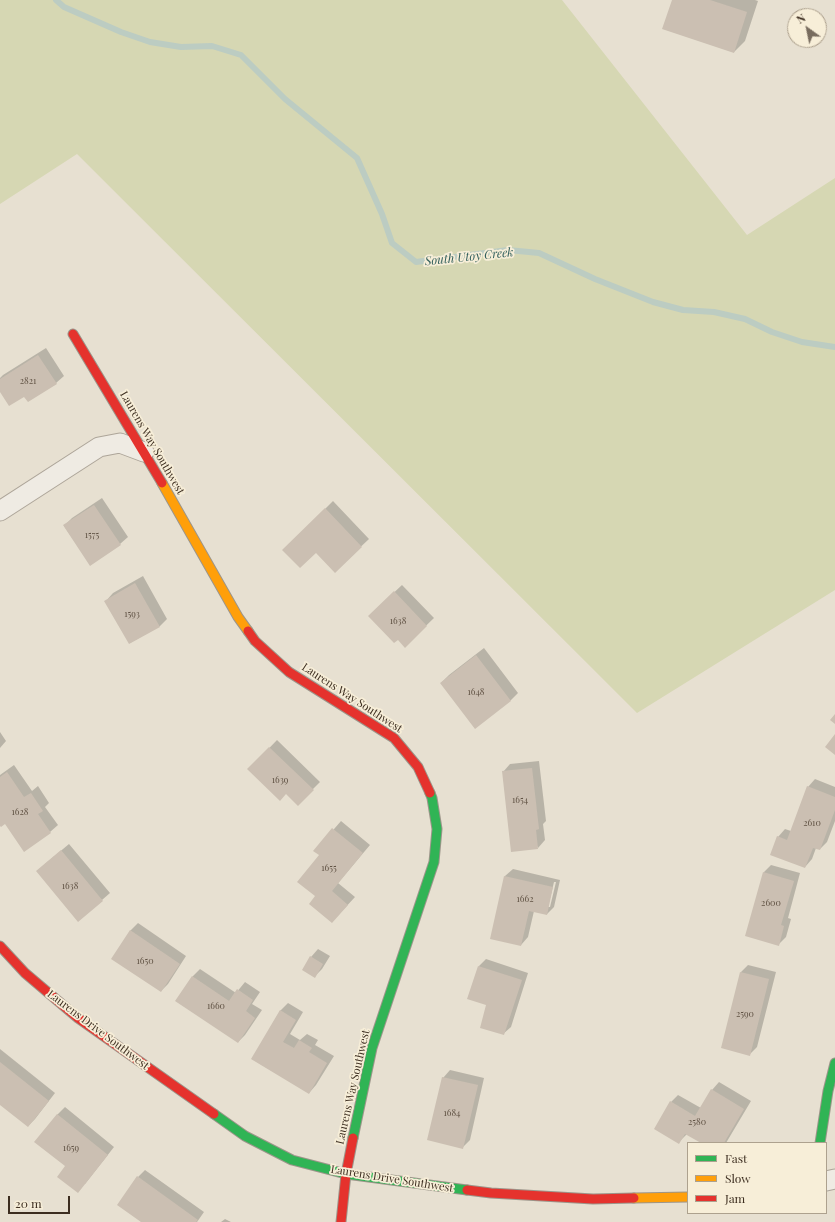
<!DOCTYPE html>
<style>
body{margin:0}
#map{position:relative;width:835px;height:1222px;overflow:hidden;background:#e7e0d1;font-family:"Playfair Display",serif}
canvas{display:block}
.legend{position:absolute;left:687px;top:1142px;width:140px;height:72px;box-sizing:border-box;background:#f7eed8;border:1px solid #ada18e;margin:0;padding:5px 7px;list-style:none;font-size:12px;color:#3d2e20}
.legend li{display:flex;align-items:center;gap:8px;height:20px}
.legend b{width:20px;border:1px solid #ada18e}
.north{position:absolute;left:787px;top:8px;width:40px;height:40px;box-sizing:border-box;background:#f7eed8;border:1px solid #ada18e;border-radius:50%;rotate:327deg;font-size:11px;font-weight:700;line-height:16px;text-align:center;color:#3d2e20}
.north::after{content:'';display:block;margin:auto;width:14px;height:18px;background:#786c5e;clip-path:polygon(50% 0,100% 100%,50% 72%,0 100%)}
.scale{position:absolute;left:8px;top:1196px;width:62px;height:18px;box-sizing:border-box;border:2px solid #3d2e20;border-top:0;padding-left:5px;font-size:12px;line-height:14px;white-space:nowrap;color:#3d2e20;-webkit-text-stroke:3px #f7eed8;paint-order:stroke}
</style>
<div id="map">
<canvas width="835" height="1222"></canvas>
<ul class="legend">
<li><b style="height:5px;background:#30b455"></b>Fast</li>
<li><b style="height:5px;background:#ff9f0a"></b>Slow</li>
<li><b style="height:5px;background:#e5322d"></b>Jam</li>
</ul>
<div class="north">N</div>
<div class="scale">20 m</div>
</div>
<script>
const context = document.querySelector('canvas').getContext('2d');
context.lineJoin = 'round';
function fillPath(path, color) { context.fillStyle = color; context.fill(path, 'evenodd'); }
const poly = rows => new Path2D(rows.map(r => 'M' + r).join(''));
function strokePath(path, color, width, dash) { context.strokeStyle = color; context.lineWidth = width; context.lineCap = dash ? 'butt' : 'round'; context.setLineDash(dash || []); context.stroke(path); }
function write(font, color, halo, rows, align = 'center') {
  context.font = font + ' "Playfair Display",serif'; context.lineWidth = 3.5; context.setLineDash([]); context.textBaseline = 'middle'; context.strokeStyle = halo; context.fillStyle = color; for (const [text, x, y, turn = 0] of rows) {
    context.save(); context.translate(x, y); context.rotate((+turn || 0) * Math.PI / 180); context.textAlign = isNaN(turn) ? turn : align; if (halo) context.strokeText(text, 0, 0); context.fillText(text, 0, 0); context.restore();
  }
}
fillPath(poly([
 [0,0,562,0,747,235,835,178,835,590,637,713,77,154,0,204]
]), '#d6d7b3');
fillPath(poly([
 [673,0,755,0,758,1,745,41,734,52],
 [46,348,64,376,56,383,28,401,24,395,0,390,0,378,3,375],
 [102,498,128,537,120,544,90,564,64,526,72,518],
 [333,501,369,539,335,571,316,551,284,550],
 [143,576,167,619,160,626,130,643,106,601,113,593],
 [402,585,434,618,405,646,398,639,369,616],
 [484,648,518,693,511,700,475,728,441,683,449,675],
 [0,732,6,741,0,748],
 [277,740,320,782,298,804,286,793,249,769],
 [539,761,546,821,543,824,545,840,538,848,503,772,510,764],
 [14,765,32,791,38,786,49,803,45,807,58,825,50,832,5,823,0,824,0,775],
 [815,779,835,787,835,821,827,842,820,849,816,848,812,859,805,867,778,837,785,829,791,831,808,787],
 [341,821,370,845,338,883,355,897,332,922,317,896,320,855,315,851],
 [69,844,110,893,102,900,45,864],
 [771,865,800,873,788,918,791,919,786,937,778,945,764,872],
 [513,869,560,880,554,907,547,914,534,911,528,937,521,945,505,876],
 [554,882,556,882,550,907,548,907],
 [138,923,186,956,168,984,161,991,130,931],
 [318,949,330,956,322,969,315,976,311,957],
 [486,959,528,973,511,1027,503,1034,488,1004,479,966],
 [748,965,776,972,757,1047,750,1054,741,972],
 [200,969,236,993,245,982,260,992,252,1004,262,1010,245,1035,238,1042,176,1001,193,976],
 [288,1003,303,1012,290,1034,300,1040,307,1034,318,1040,315,1045,334,1056,316,1085,309,1093,252,1059,280,1011],
 [0,1049,55,1093,35,1119,28,1126,0,1104],
 [450,1070,484,1078,470,1140,463,1147,443,1078],
 [719,1082,751,1101,726,1143,703,1143,687,1134,679,1142,671,1102,678,1095,701,1108,712,1090],
 [65,1107,114,1147,85,1184,67,1166,57,1115],
 [145,1170,204,1212,197,1222,143,1222,138,1177],
 [225,1219,231,1222,221,1222]
]), '#0003');
strokePath(poly([
 [56,0,64,7,121,32,150,42,181,47,212,46,241,55,285,99,357,158,382,214,392,243,416,262,508,250,539,253,595,279,653,302,683,310,714,312,745,319,772,332,802,342,835,347]
]), '#bcccc2', 6);
fillPath(poly([
 [672,0,710,0,747,12,734,53,662,29],
 [38,355,57,384,28,402,24,397,9,406,0,392,0,379],
 [94,505,121,545,90,566,63,525],
 [325,508,362,547,335,573,316,553,300,568,282,550],
 [135,583,160,627,129,644,104,601],
 [394,591,427,626,405,648,398,640,394,643,368,616],
 [476,655,511,701,475,729,440,683],
 [835,714,835,724,830,720],
 [835,734,835,755,825,747],
 [269,747,314,790,298,806,286,794,280,801,247,769],
 [532,768,539,829,536,830,538,849,511,852,502,771],
 [7,772,24,797,31,793,43,811,38,814,51,833,24,852,5,824,1,827,0,826,0,777],
 [807,786,835,797,835,810,820,850,813,848,805,868,770,855,777,836,787,840],
 [332,828,363,853,332,891,348,905,332,923,309,904,315,896,297,882,319,855,313,851],
 [61,850,103,901,78,922,36,871],
 [763,872,794,881,781,925,784,926,779,946,745,936],
 [504,876,553,887,547,915,529,911,521,946,490,939],
 [130,930,180,964,161,992,111,959],
 [310,956,323,964,315,978,302,970],
 [478,966,522,980,504,1035,480,1028,486,1005,467,999],
 [740,972,769,979,750,1056,721,1048],
 [192,976,229,1001,237,989,253,1000,246,1011,255,1018,238,1043,175,1001],
 [280,1010,296,1020,283,1042,294,1048,299,1040,312,1048,309,1052,327,1063,309,1094,251,1059],
 [0,1062,49,1101,28,1127,0,1105],
 [442,1077,478,1085,463,1149,427,1140],
 [711,1089,744,1109,724,1143,701,1143,685,1134,679,1144,654,1129,670,1101,695,1116],
 [57,1114,108,1155,78,1193,57,1177,65,1166,34,1142],
 [137,1176,198,1220,196,1222,141,1222,117,1205]
]), '#cbbfb2');
const street = poly([
 [0,511,99,447,120,443,144,452],
 [826,1181,835,1179]
]);
const fast = poly([
 [214,1114,245,1136,292,1160,346,1174,467,1190],
 [353,1138,372,1048,434,862,437,829,432,798,430,793],
 [820,1143,828,1091,835,1063]
]);
const slow = poly([
 [162,483,238,617,248,631],
 [634,1198,688,1197]
]);
const jam = poly([
 [73,334,162,483],
 [248,631,255,641,289,672,394,738,418,767,430,793],
 [0,946,25,973,78,1018,214,1114],
 [467,1190,491,1193,593,1199,634,1198],
 [341,1222,346,1174,353,1138]
]);
strokePath(street, '#ada599', 21);
strokePath(fast, '#9c958a', 11);
strokePath(slow, '#9c958a', 11);
strokePath(jam, '#9c958a', 11);
strokePath(street, '#efebe3', 19);
strokePath(fast, '#30b455', 9);
strokePath(slow, '#ff9f0a', 9);
strokePath(jam, '#e5322d', 9);
write('9px', '#605244', null, [
 ["2821",28,381],
 ["1575",92,535],
 ["1593",132,614],
 ["1638",398,621],
 ["1648",476,692],
 ["1639",280,780],
 ["1654",520,800],
 ["1628",20,812],
 ["2610",812,823],
 ["1655",329,868],
 ["1638",70,886],
 ["1662",525,899],
 ["2600",771,903],
 ["1650",145,961],
 ["1660",216,1006],
 ["2590",745,1014],
 ["1684",452,1113],
 ["2580",697,1122],
 ["1659",71,1148]
]);
write('11px', '#3d2e20', '#f7eed8', [
 ["Laurens Way Southwest",152,443,60],
 ["Laurens Way Southwest",352,698,33],
 ["Laurens Drive Southwest",98,1030,37],
 ["Laurens Way Southwest",353,1087,-77],
 ["Laurens Drive Southwest",392,1179,9]
]);
write('italic 12px', '#2f5d5a', '#f7eed8', [
 ["South Utoy Creek",469,257,-6]
]);
</script>
